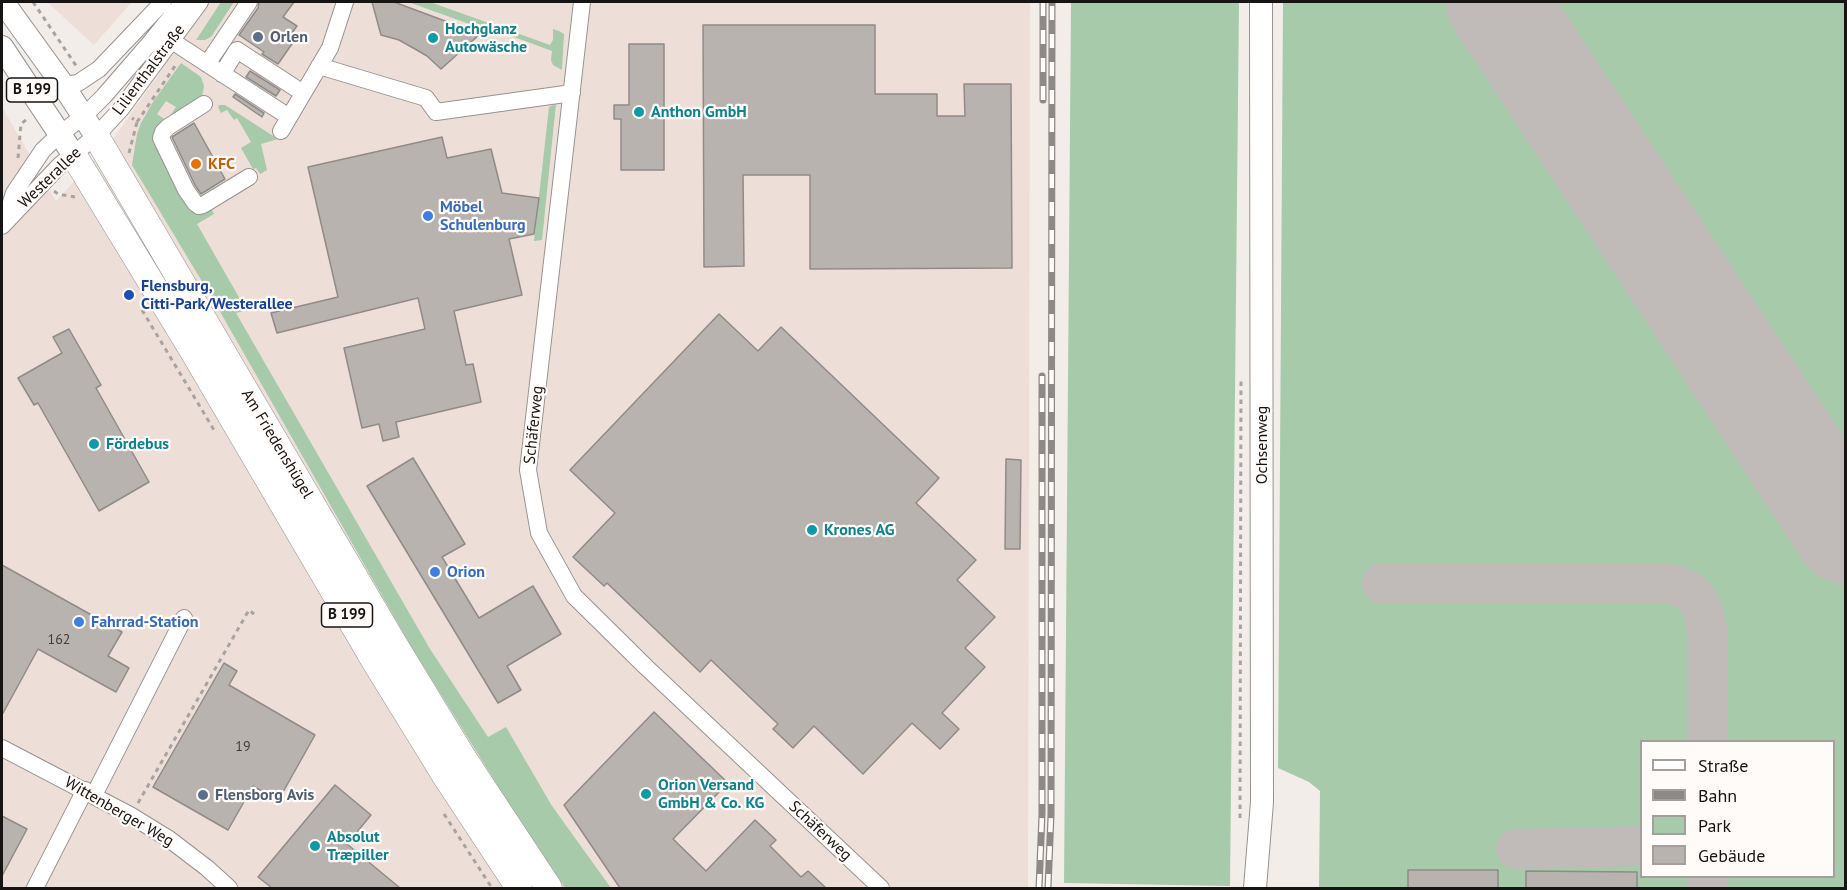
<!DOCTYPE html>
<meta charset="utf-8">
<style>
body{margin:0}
#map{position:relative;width:1847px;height:890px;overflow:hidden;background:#f3edea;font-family:"PT Sans",sans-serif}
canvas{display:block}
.frame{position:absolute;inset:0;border:3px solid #171514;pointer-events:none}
.legend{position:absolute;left:1640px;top:740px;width:195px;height:138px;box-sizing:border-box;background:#fffbf9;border:2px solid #a29f9d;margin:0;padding:8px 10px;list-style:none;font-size:18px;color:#171514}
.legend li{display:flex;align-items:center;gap:12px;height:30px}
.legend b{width:30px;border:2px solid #a29f9d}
</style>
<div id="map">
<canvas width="1847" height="890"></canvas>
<div class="frame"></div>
<ul class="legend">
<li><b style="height:8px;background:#fff"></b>Straße</li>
<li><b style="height:8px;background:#8d8987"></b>Bahn</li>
<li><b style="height:16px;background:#a6caaa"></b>Park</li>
<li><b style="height:16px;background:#b9b3b0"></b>Gebäude</li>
</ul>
</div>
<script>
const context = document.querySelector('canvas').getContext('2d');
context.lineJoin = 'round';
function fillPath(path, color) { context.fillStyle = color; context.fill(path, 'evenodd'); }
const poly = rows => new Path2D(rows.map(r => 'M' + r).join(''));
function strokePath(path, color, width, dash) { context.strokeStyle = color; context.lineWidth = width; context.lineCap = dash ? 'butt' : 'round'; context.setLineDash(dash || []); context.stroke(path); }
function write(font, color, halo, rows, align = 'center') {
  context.font = font + ' "PT Sans",sans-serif'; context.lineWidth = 4.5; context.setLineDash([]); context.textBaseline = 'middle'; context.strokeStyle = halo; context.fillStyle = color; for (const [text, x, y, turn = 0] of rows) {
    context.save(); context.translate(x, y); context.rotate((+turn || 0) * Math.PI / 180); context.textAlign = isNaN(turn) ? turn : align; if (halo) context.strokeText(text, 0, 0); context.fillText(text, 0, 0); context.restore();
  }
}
fillPath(poly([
 [47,2,132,2,94,45],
 [209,2,1030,2,1028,888,2,888,2,107,56,201,113,139]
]), '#eddfd8');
fillPath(poly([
 [221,2,234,2,211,37,205,40,196,40],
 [408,2,430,2,550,45,553,40,553,29,559,31,564,34,562,70,553,65,551,60,552,51,479,24,475,26],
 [1071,2,1239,2,1230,886,1064,883],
 [1283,2,1845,2,1845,888,1319,888,1320,791,1309,782,1278,768],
 [1642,742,1834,742,1834,876,1642,876],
 [181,63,201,77,204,86,202,97,168,119,176,107,166,101,157,114,167,121,182,197,186,204,190,209,209,205,214,214,197,224,244,306,250,305,251,309,236,313,430,649,488,737,506,727,552,806,611,888,565,888,509,804,409,643,218,308,132,165,137,134,141,123,153,102],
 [556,104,542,240,534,241,549,107],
 [219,105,225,105,278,139,261,144,267,170,260,174,256,168,253,169,241,148,251,142,237,118,234,120,227,110,221,113,218,107]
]), '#a6caaa');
strokePath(poly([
 [1382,583,1668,584,1678,586,1689,591,1697,599,1703,610,1707,629,1707,742],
 [1516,849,1642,846],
 [1707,876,1707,888]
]), '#c0bbb8', 40);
strokePath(poly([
 [1497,2,1846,533]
]), '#c0bbb8', 102);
const building = poly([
 [259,2,294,2,283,17,297,26,289,37,294,41,278,64,262,54,264,52,239,35,258,8,259,2],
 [372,2,394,2,480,34,441,69,427,56,415,49,399,40,381,35,372,2],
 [703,25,875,25,875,94,937,94,937,116,965,116,964,84,1011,84,1012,268,810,269,810,175,743,175,744,266,704,267,703,25],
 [629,44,664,44,664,170,621,170,621,119,614,119,614,105,629,105,629,44],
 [250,71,280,90,276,96,246,77,250,71],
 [235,94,264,113,262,117,233,97,235,94],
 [194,123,225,179,201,194,195,185,172,137,194,123],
 [442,137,447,158,491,149,502,193,539,198,534,234,509,239,522,295,454,311,466,365,473,364,481,402,396,422,399,437,383,441,379,424,362,428,344,348,425,329,418,298,277,333,271,313,338,297,308,167,442,137],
 [719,314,758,351,781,327,939,478,916,503,976,560,957,580,995,617,965,648,985,667,942,713,959,729,940,749,912,723,863,774,814,726,793,748,773,729,778,724,711,660,700,672,607,583,604,586,573,557,615,513,570,470,719,314],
 [69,329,101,385,96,388,149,482,99,511,38,403,34,405,18,378,62,353,53,337,69,329],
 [413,458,465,544,442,557,479,618,533,586,561,634,507,666,521,690,498,703,367,486,413,458],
 [1006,459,1021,460,1020,549,1005,549,1006,459],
 [2,565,122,632,108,656,129,668,116,692,38,649,2,715,2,565],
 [224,663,237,671,229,685,315,735,278,801,253,786,228,830,153,787,224,663],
 [654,712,728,783,673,839,706,871,755,820,776,840,770,846,801,877,808,871,826,888,620,888,564,805,654,712],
 [335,785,371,815,347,844,400,888,272,888,258,877,335,785],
 [2,816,27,829,2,876,2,816],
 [1408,870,1498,870,1498,888,1408,888,1408,870],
 [1526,871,1637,872,1637,888,1526,888,1526,871]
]);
fillPath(building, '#b9b3b0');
strokePath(building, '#908b88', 1.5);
const minor = poly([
 [582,2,528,470,539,533,574,596,646,667,881,888],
 [172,41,289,117],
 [207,64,249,2],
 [319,66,426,98,436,112,572,93],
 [222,74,237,50,303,93],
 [63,85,78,83,99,69,163,2],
 [204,104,168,127,163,132,161,138,186,190,195,203,199,206,203,205,249,177],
 [281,131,330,48,345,2],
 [6,218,14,193,43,150,60,134,84,116,104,96,149,44,183,2],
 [2,226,60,165,96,136,121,109,200,2],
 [2,748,130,815,169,839,207,868,229,888],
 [94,795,184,618],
 [35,888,85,790]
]);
const major = poly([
 [3,2,63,85,96,136],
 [2,47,73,154],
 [1255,888,1262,802,1261,2]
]);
const highway = poly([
 [96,136,390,637,464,759,549,888],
 [73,154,194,353,375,662,444,774,519,888]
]);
strokePath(minor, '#97928f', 18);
strokePath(major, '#97928f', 24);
strokePath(highway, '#97928f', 27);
strokePath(poly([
 [33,2,77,67],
 [137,122,177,63],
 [129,153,137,122,132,118],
 [18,158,21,124,27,119],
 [54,191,58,194,75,197],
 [142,310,214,430],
 [138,803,249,610,254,614],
 [444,814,492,888],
 [1240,818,1241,380]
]), '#a8a3a1', 3, [4.5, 4.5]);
strokePath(minor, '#fff', 16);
strokePath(major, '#fff', 22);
strokePath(highway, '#fff', 26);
const rail = poly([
 [1043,100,1043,2],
 [1039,888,1042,814,1042,376],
 [1048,888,1051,815,1052,2]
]);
strokePath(rail, '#8d8987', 7);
strokePath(rail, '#fffbf9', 4.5, [14]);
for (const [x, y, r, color] of [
 [258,37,6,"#5c6f8a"],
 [433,38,6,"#0f9aa8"],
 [639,112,6,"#0f9aa8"],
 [196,164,6,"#e8710a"],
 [428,216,6,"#3f7fe0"],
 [129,295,6,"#1a4fb4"],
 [94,444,6,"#0f9aa8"],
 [812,530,6,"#0f9aa8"],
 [435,572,6,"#3f7fe0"],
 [79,622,6,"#3f7fe0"],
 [646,794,6,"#0f9aa8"],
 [203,795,6,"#5c6f8a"],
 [315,846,6,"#0f9aa8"]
]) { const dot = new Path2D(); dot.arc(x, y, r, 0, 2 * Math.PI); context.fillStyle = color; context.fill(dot); strokePath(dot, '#fffbf9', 2); }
write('14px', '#403c3b', null, [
 ["162",59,640],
 ["19",243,747]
]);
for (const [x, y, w] of [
 [32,90,51],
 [347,615,51]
]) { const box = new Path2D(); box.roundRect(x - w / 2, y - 12, w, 24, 4.5); context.fillStyle = '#fffbf9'; context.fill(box); strokePath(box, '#171514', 1.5); }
write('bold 15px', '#171514', null, [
 ["B 199",32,90],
 ["B 199",347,615]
]);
write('bold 16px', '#0d838f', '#fffbf9', [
 ["Hochglanz",445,29],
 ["Autowäsche",445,47],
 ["Anthon GmbH",651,112],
 ["Fördebus",106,444],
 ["Krones AG",824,530],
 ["Orion Versand",658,785],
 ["GmbH & Co. KG",658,803],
 ["Absolut",327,837],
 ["Træpiller",327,855]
], 'left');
write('bold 16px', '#4e5e75', '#fffbf9', [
 ["Orlen",270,37],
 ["Flensborg Avis",215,795]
], 'left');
write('16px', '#171514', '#fffbf9', [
 ["Lilienthalstraße",149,70,-53],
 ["Westerallee",50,178,-44],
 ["Schäferweg",534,425,-84],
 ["Am Friedenshügel",277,444,59],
 ["Ochsenweg",1262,445,-90],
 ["Wittenberger Weg",119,812,30],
 ["Schäferweg",820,831,43]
]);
write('bold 16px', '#c56008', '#fffbf9', [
 ["KFC",208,164]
], 'left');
write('bold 16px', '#366cbe', '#fffbf9', [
 ["Möbel",440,207],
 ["Schulenburg",440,225],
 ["Orion",447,572],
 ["Fahrrad-Station",91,622]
], 'left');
write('bold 16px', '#164399', '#fffbf9', [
 ["Flensburg,",141,286],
 ["Citti-Park/Westerallee",141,304]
], 'left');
</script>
